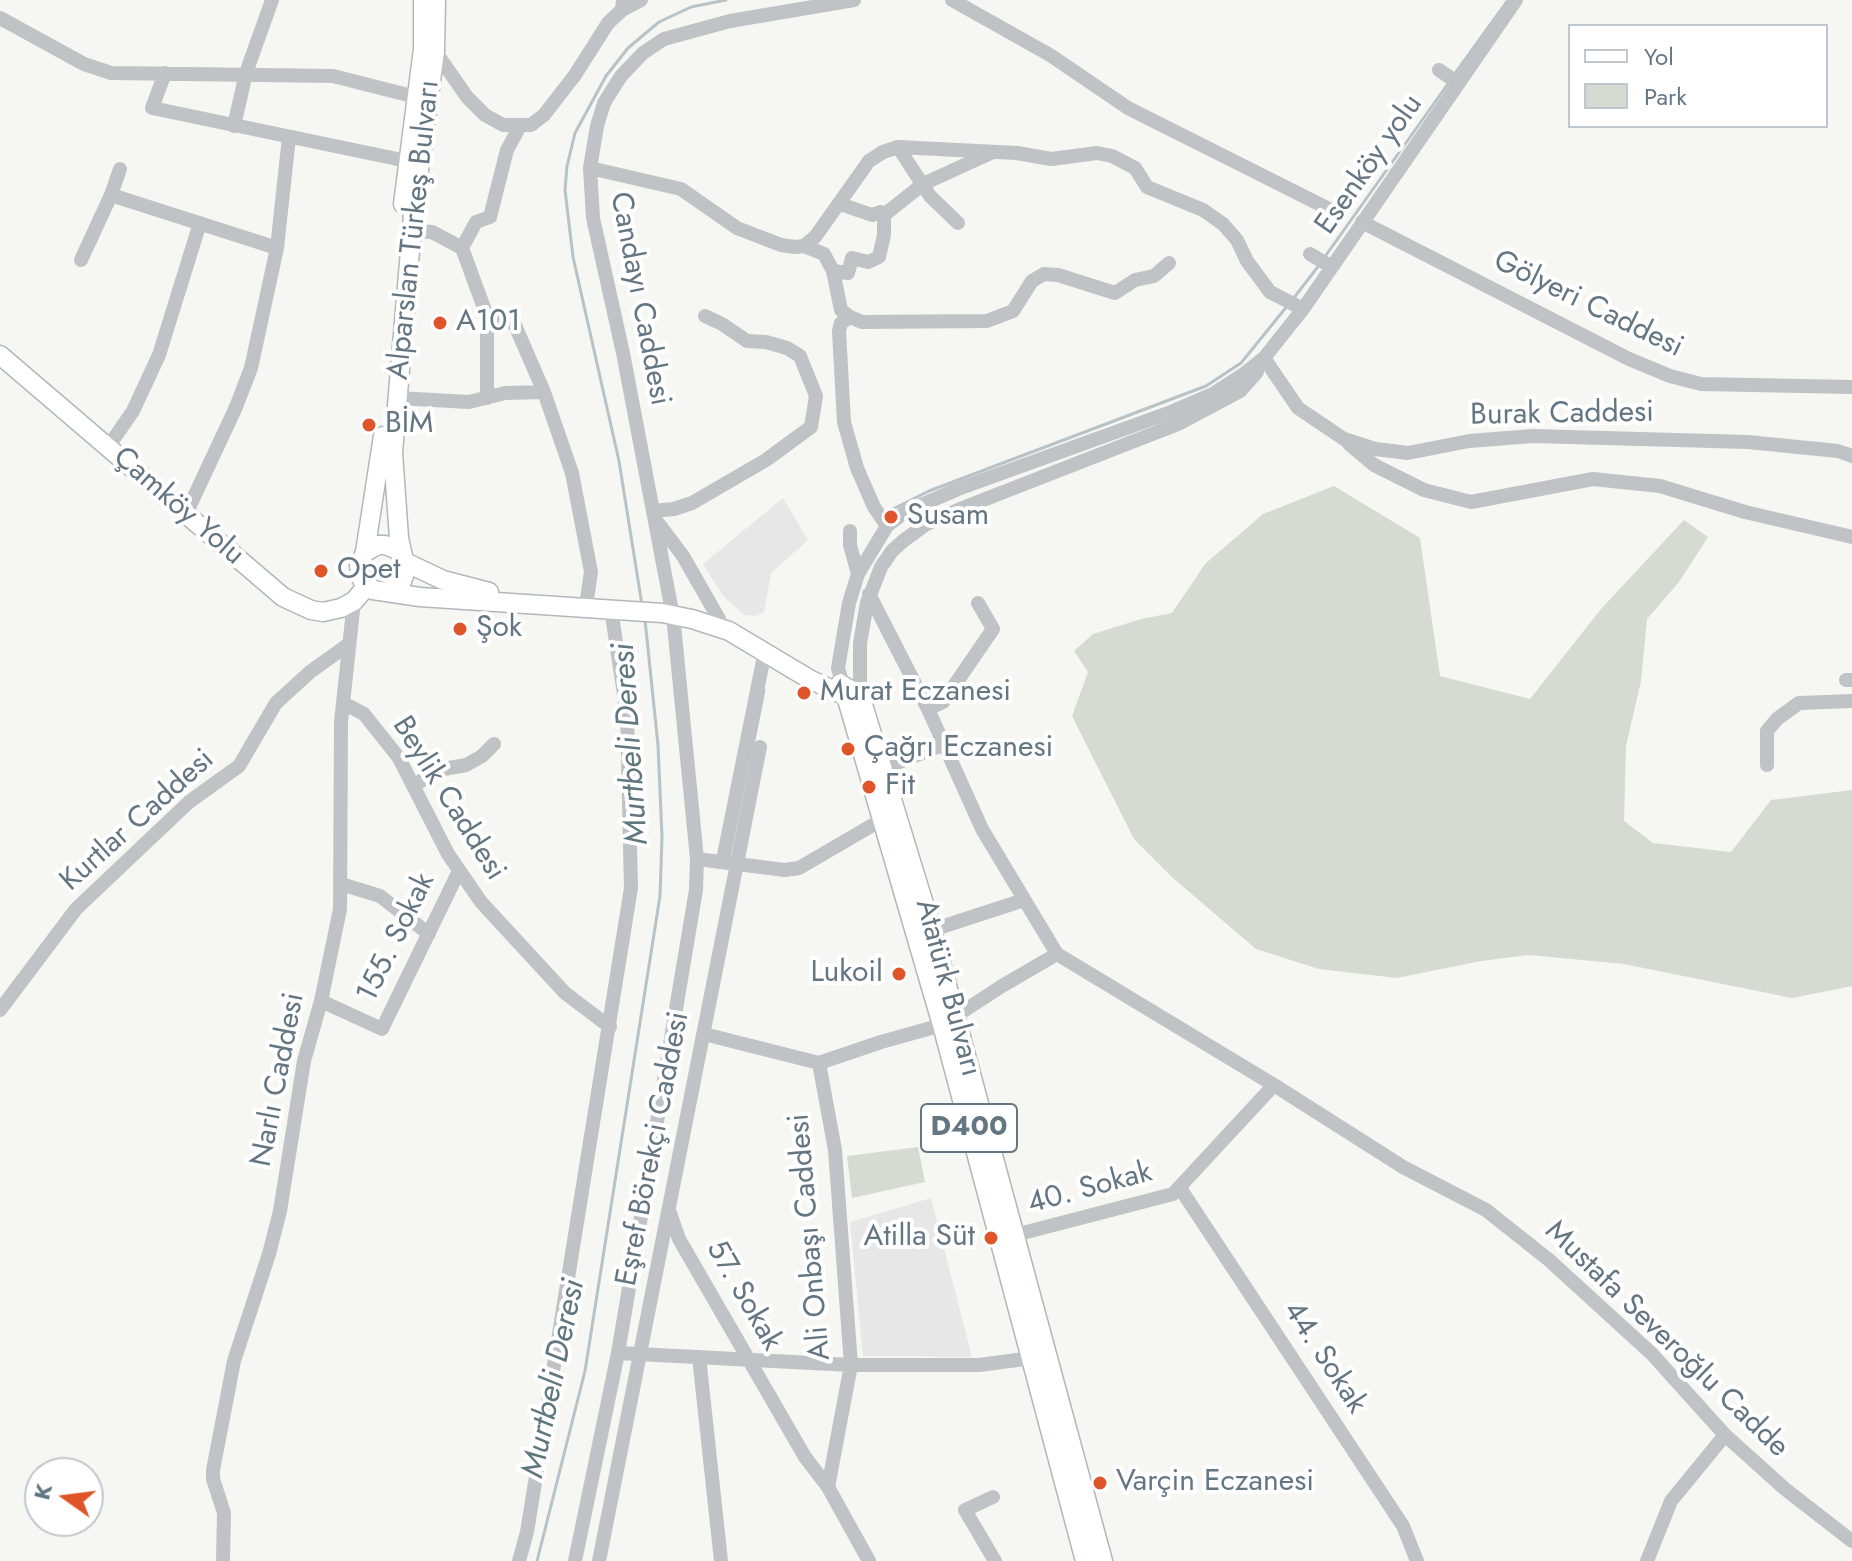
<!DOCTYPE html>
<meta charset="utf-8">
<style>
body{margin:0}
#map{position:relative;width:1852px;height:1561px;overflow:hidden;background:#f6f6f2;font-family:Jost,sans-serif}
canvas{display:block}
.legend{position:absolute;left:1568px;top:24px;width:260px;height:104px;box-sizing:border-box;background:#fff;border:2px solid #c1c8cd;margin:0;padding:10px 14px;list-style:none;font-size:24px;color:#657683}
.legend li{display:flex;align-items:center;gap:16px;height:40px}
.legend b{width:40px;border:2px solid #c1c8cd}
.north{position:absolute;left:24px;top:1457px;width:80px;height:80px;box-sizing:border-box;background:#fff;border:2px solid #c1c8cd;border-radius:50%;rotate:284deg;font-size:22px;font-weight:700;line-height:32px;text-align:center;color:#657683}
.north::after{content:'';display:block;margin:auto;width:28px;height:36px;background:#df5429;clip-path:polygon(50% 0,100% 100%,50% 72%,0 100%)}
</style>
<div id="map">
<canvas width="1852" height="1561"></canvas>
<ul class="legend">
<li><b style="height:10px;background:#fff"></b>Yol</li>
<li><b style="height:22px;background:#d5dbd2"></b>Park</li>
</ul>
<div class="north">K</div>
</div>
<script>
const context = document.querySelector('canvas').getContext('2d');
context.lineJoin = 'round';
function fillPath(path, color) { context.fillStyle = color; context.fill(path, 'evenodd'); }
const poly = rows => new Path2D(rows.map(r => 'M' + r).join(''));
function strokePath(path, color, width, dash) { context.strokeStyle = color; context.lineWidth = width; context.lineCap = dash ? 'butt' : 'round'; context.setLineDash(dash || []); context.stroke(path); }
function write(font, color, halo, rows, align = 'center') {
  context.font = font + ' Jost,sans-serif'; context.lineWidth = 8; context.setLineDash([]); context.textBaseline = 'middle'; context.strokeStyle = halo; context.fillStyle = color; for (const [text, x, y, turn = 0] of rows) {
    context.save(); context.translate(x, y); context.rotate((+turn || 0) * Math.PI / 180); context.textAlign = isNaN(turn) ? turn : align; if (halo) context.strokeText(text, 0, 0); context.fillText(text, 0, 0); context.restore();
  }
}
fillPath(poly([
 [783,498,808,540,771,573,764,612,756,616,744,615,724,597,703,564],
 [931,1198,972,1357,863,1356,850,1222]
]), '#e6e7e6');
fillPath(poly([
 [1334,486,1420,538,1440,676,1530,699,1601,609,1684,520,1708,537,1679,582,1647,619,1641,681,1626,746,1624,821,1653,843,1731,852,1771,800,1852,790,1852,986,1792,998,1624,964,1529,955,1481,961,1397,978,1319,969,1256,949,1173,878,1134,839,1072,716,1088,672,1074,651,1093,634,1141,619,1172,613,1205,564,1263,514],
 [918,1147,925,1182,852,1198,847,1156]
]), '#d5dbd2');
strokePath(poly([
 [1454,75,1508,0],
 [1324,258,1450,81],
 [1293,299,1320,264],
 [893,509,929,491,1206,386,1241,363,1288,305],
 [642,605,619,461,573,257,565,190,567,166,575,133,606,76,628,48,659,22,691,7,726,0],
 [753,745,764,690],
 [537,1561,585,1371,660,896,662,837,658,745,645,620]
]), '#b7c3c7', 3);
const major = poly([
 [403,204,423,49,423,0],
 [0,355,283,597,311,610,323,612,341,608,354,601,367,586],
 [365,552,383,436],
 [403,556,399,538,393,453,413,215,435,51,436,0],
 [405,562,443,580,489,592],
 [388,591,401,584,406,570,405,562,398,550,385,545,378,545,365,552,359,566,362,580,373,590,420,597,662,613,692,619,729,631,811,680,846,696,942,1025,1085,1561],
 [840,684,860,695,932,930,1103,1561]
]);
strokePath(major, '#b2b7ba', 21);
strokePath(poly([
 [952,0,1050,55,1128,108,1335,212],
 [622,10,641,0],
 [0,18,84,64,111,73,333,76,416,97],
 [435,51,467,97,485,115,503,125,531,125,544,115,575,75,608,23,622,10,623,0],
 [1439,70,1458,83],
 [165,73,152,108,407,161],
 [234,126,246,73,272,0],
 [898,147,930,196,958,223],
 [590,168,681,189,737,228,781,245,795,247,804,246,815,237,869,161,883,152,898,147,1017,153,1051,159,1097,153,1112,156,1135,168,1147,187,1203,210,1223,224,1237,240,1247,261,1270,292,1303,309],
 [111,195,277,248],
 [884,215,923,184,993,152],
 [1362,222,1629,359,1670,376,1701,384,1852,387],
 [412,231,432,232,462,248,487,316,487,398],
 [804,246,824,254,833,271,841,310,850,317,862,322,987,321,1013,311,1032,281,1044,274,1058,275,1115,293,1135,280,1154,276,1169,263],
 [462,248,476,222,490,217,507,150,520,126],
 [1310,254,1332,267],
 [81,260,111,195,120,169],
 [833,271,848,273,852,258,868,262,879,257,884,235,884,215,881,212,872,215,840,204],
 [487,316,514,323,544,392],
 [850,317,841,323,839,331,844,422,857,468,874,507,887,526],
 [1264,358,1298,408,1344,439,1375,449,1408,453,1469,441,1533,436,1748,442,1838,451,1852,456],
 [397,398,469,402,505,393,544,392,572,473,591,572,587,599],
 [1349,444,1374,465,1424,490,1471,502,1593,479,1660,486,1745,512,1852,537],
 [108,447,133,411,159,355,200,223],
 [653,511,674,509,692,503,766,460,811,427,816,396,800,356,787,348,766,342,747,341,722,324,705,316],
 [186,514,236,407,251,368,277,248,289,137],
 [658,523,683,556,719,619],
 [850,531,850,545,858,574],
 [869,594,928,709,982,829,1057,954,1274,1085,1403,1167,1486,1210,1549,1260,1652,1354,1725,1435,1785,1489,1852,1541],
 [671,606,623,353,593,218,590,168,597,126,604,103,621,76,643,53,664,39,730,21,854,0],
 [1846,680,1852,680],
 [845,692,838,668,849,603,858,574,887,526,905,512,958,489,1171,412,1213,394,1244,374,1264,358,1303,309,1516,0],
 [860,695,860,643,867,603,881,567,892,551,903,541,925,525,960,509,1178,424,1240,391,1257,372],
 [343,706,347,705,364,714,399,758,448,854,481,902,565,993,610,1027],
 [928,709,943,702,993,629,978,603],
 [1767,765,1767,731,1777,719,1799,703,1852,701],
 [882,769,942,745],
 [413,786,438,770,466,765,482,756,494,744],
 [697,859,785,870,799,868,883,819],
 [723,860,765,651],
 [341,884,380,896,429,934],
 [932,930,1024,900],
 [321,1001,382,1029,459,871],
 [0,1010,76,909,189,802,239,766,276,703,310,672,349,644],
 [704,1034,819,1063,835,1150,851,1365,828,1487,869,1561],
 [819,1063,881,1042,942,1025,1002,986,1057,954],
 [1180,1188,1403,1526,1417,1561],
 [669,1210,679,1239,805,1457,828,1487],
 [1015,1235,1173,1194,1274,1085],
 [618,1353,851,1365,979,1365,1040,1357],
 [699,1357,721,1561],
 [993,1497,965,1510,995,1561],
 [223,1561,224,1513,213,1479,213,1470,234,1361,269,1254,280,1211,304,1061,321,1001,340,909,341,722,354,601],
 [519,1561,527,1532,631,888,627,714,611,609],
 [575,1561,618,1353,696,890,697,859,673,615],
 [599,1561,760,747],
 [1647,1561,1671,1501,1725,1435]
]), '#bfc3c6', 14);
strokePath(major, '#fff', 18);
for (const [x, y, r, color] of [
 [440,323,8,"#df5429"],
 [369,425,8,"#df5429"],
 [891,517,8,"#df5429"],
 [321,571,8,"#df5429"],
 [460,629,8,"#df5429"],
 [804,693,8,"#df5429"],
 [848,749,8,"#df5429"],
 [869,787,8,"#df5429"],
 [899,974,8,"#df5429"],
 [991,1238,8,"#df5429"],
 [1100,1483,8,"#df5429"]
]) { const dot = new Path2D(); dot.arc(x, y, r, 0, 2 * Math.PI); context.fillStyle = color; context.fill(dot); strokePath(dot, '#fff', 3); }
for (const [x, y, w] of [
 [969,1128,96]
]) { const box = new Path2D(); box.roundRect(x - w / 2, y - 24, w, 48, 6); context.fillStyle = '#fff'; context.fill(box); strokePath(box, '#657683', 2); }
write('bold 28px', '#657683', null, [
 ["D400",969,1128]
]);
write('30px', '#657683', '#fff', [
 ["Esenköy yolu",1370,165,-55],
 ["Alparslan Türkeş Bulvarı",415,230,-84],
 ["Candayı Caddesi",639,299,79],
 ["Gölyeri Caddesi",1588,305,26],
 ["Burak Caddesi",1562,415,-1],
 ["Çamköy Yolu",178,507,41],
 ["Beylik Caddesi",448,799,58],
 ["Kurtlar Caddesi",138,821,-42],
 ["155. Sokak",397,938,-64],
 ["Atatürk Bulvarı",947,988,75],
 ["Narlı Caddesi",279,1080,-79],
 ["Eşref Börekçi Caddesi",654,1149,-79],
 ["40. Sokak",1090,1189,-15],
 ["Ali Onbaşı Caddesi",811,1237,-95],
 ["57. Sokak",743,1296,60],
 ["Mustafa Severoğlu Cadde",1666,1340,44],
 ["44. Sokak",1324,1358,57]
]);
write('30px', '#657683', '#fff', [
 ["A101",456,323],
 ["BİM",385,425],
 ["Susam",907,517],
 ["Opet",337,571],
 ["Şok",476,629],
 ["Murat Eczanesi",820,693],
 ["Çağrı Eczanesi",864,749],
 ["Fit",885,787],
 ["Lukoil",883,974,"right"],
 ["Atilla Süt",975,1238,"right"],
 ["Varçin Eczanesi",1116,1483]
], 'left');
write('italic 32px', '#61777f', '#fff', [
 ["Murtbeli Deresi",632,744,-94],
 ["Murtbeli Deresi",555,1379,-78]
]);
</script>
